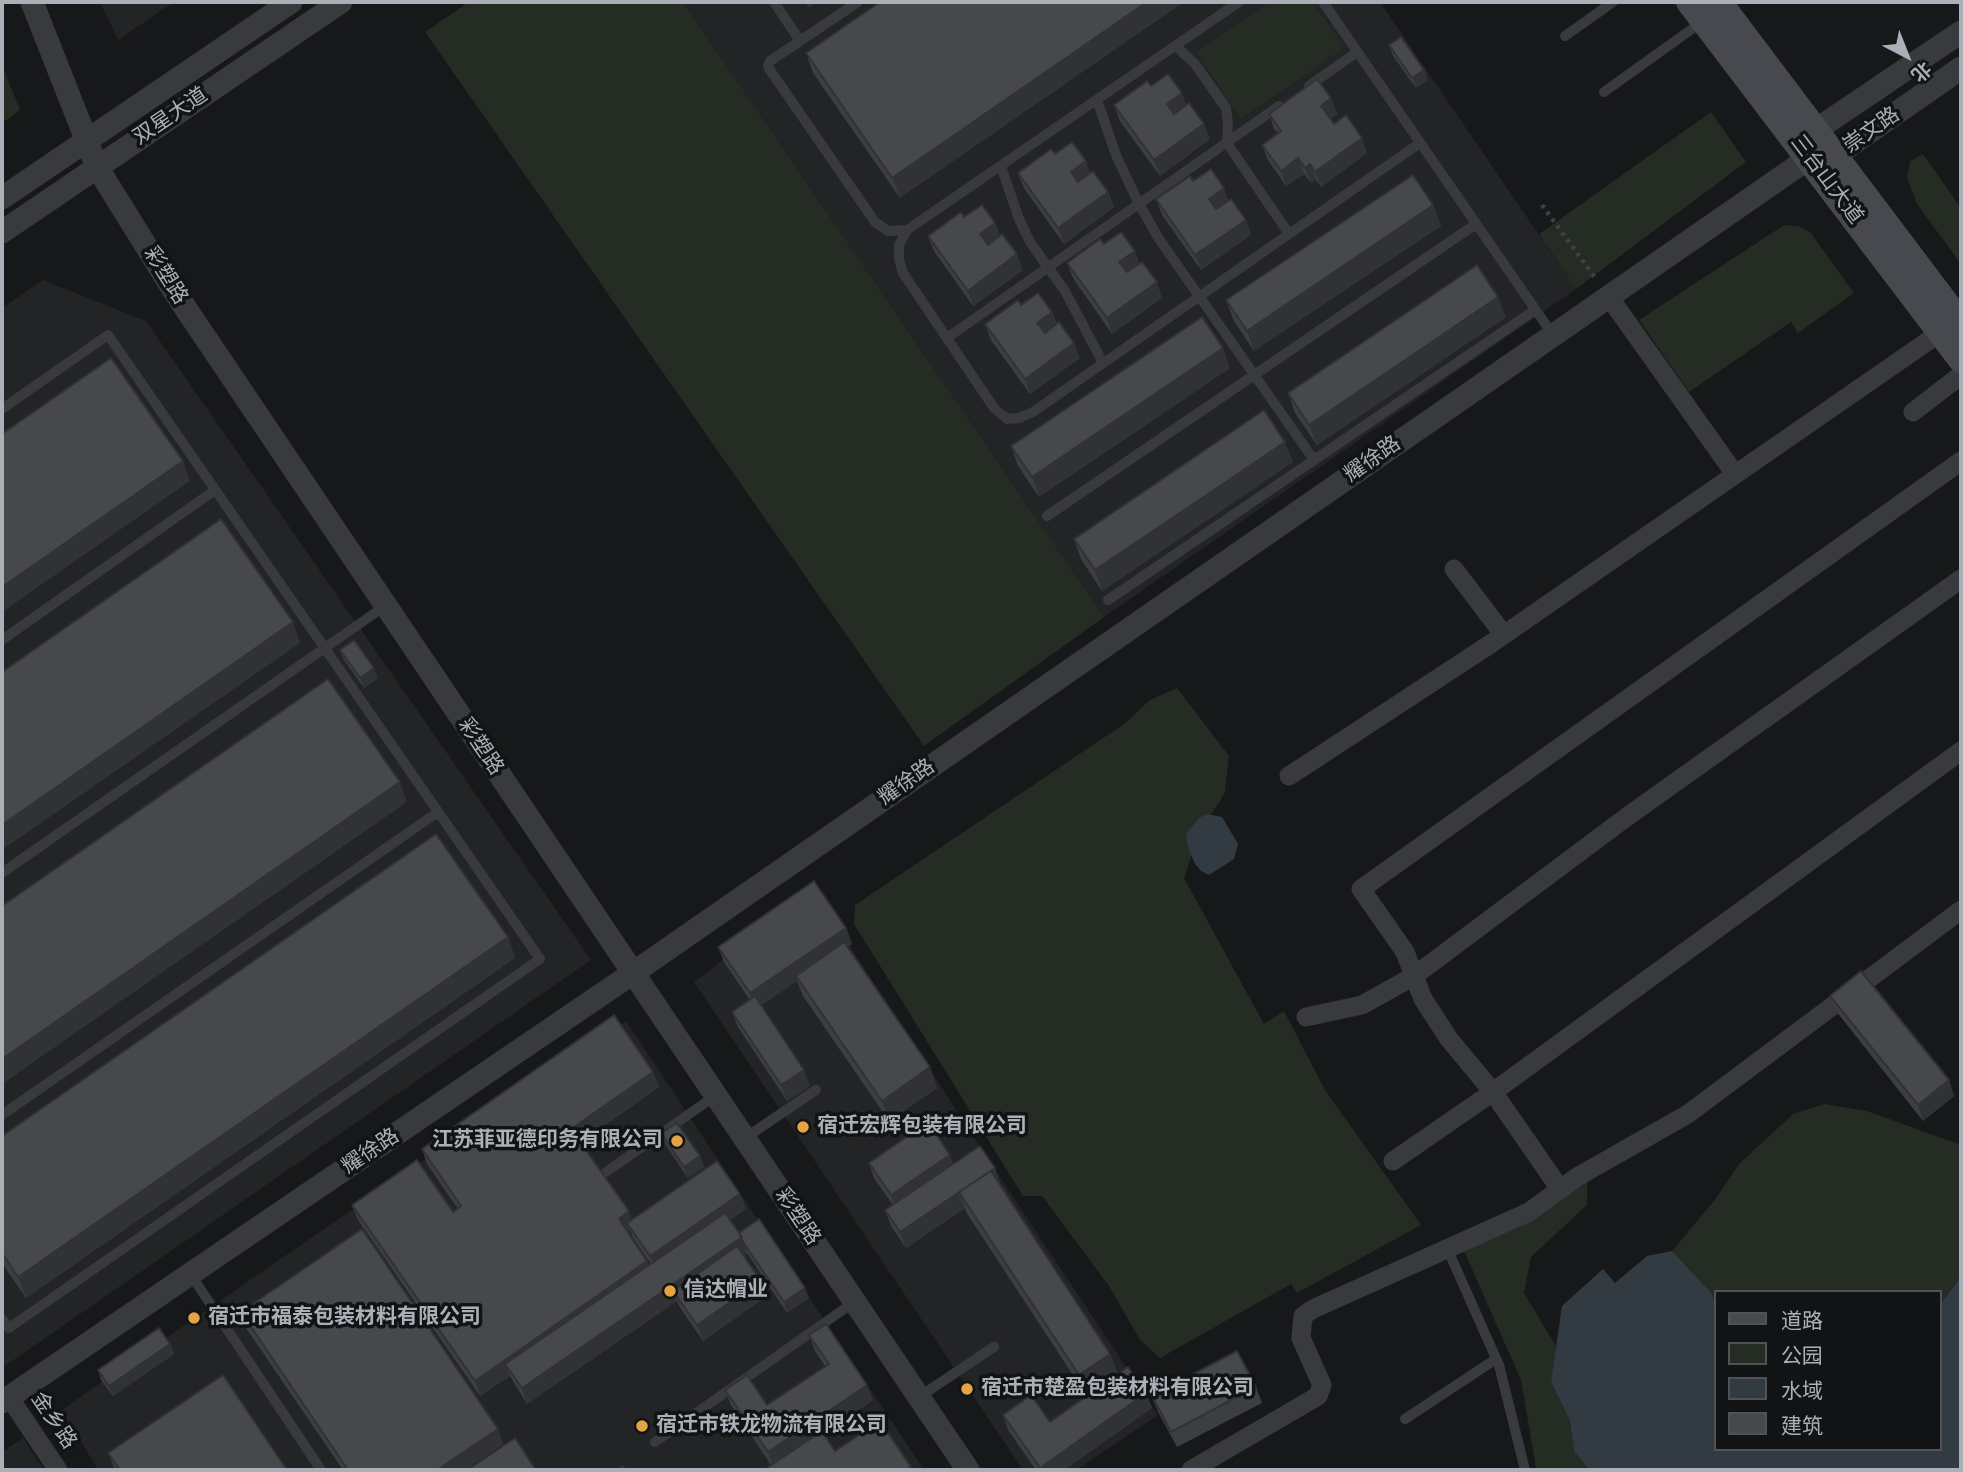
<!DOCTYPE html>
<meta charset="utf-8">
<style>
body{margin:0}
#map{position:relative;width:1963px;height:1472px;overflow:hidden;background:#171819;font-family:"Roboto Condensed","Noto Sans SC",sans-serif}
canvas{display:block}
.frame{position:absolute;inset:0;border:4px solid #abb0b8;pointer-events:none}
.legend{position:absolute;left:1714px;top:1290px;width:228px;height:161px;box-sizing:border-box;background:#121314;border:2px solid #4f5256;margin:0;padding:9px 12px;list-style:none;font-size:21px;color:#abb0b8}
.legend li{display:flex;align-items:center;gap:14px;height:35px}
.legend b{width:35px;border:2px solid #4f5256}
.north{position:absolute;left:1872px;top:21px;width:70px;height:70px;-webkit-text-stroke:5px #121314;paint-order:stroke;rotate:138deg;font-size:19px;font-weight:700;line-height:28px;text-align:center;color:#abb0b8}
.north::after{content:'';display:block;margin:auto;width:24px;height:32px;background:#abb0b8;clip-path:polygon(50% 0,100% 100%,50% 72%,0 100%)}
</style>
<div id="map">
<canvas width="1963" height="1472"></canvas>
<div class="frame"></div>
<ul class="legend">
<li><b style="height:9px;background:#47494e"></b>道路</li>
<li><b style="height:19px;background:#242c24"></b>公园</li>
<li><b style="height:19px;background:#313b41"></b>水域</li>
<li><b style="height:19px;background:#46484c"></b>建筑</li>
</ul>
<div class="north">北</div>
</div>
<script>
const context = document.querySelector('canvas').getContext('2d');
context.lineJoin = 'round';
function fillPath(path, color) { context.fillStyle = color; context.fill(path, 'evenodd'); }
const poly = rows => new Path2D(rows.map(r => 'M' + r).join(''));
function strokePath(path, color, width, dash) { context.strokeStyle = color; context.lineWidth = width; context.lineCap = dash ? 'butt' : 'round'; context.setLineDash(dash || []); context.stroke(path); }
function write(font, color, halo, rows, align = 'center') {
  context.font = font + ' "Roboto Condensed","Noto Sans SC",sans-serif'; context.lineWidth = 7; context.setLineDash([]); context.textBaseline = 'middle'; context.strokeStyle = halo; context.fillStyle = color; for (const [text, x, y, turn = 0] of rows) {
    context.save(); context.translate(x, y); context.rotate((+turn || 0) * Math.PI / 180); context.textAlign = isNaN(turn) ? turn : align; if (halo) context.strokeText(text, 0, 0); context.fillText(text, 0, 0); context.restore();
  }
}
fillPath(poly([
 [100,2,174,2,118,40],
 [683,2,1380,2,1576,289,1104,617],
 [43,280,146,321,591,960,2,1368,2,308],
 [814,891,988,1159,1158,1415,1076,1470,1023,1470,694,982],
 [626,1021,924,1470,99,1470,60,1411],
 [23,1438,44,1470,2,1470,2,1452]
]), '#232426');
fillPath(poly([
 [469,2,683,2,1104,617,924,746,425,32],
 [1270,2,1312,2,1341,42,1341,50,1241,119,1196,52],
 [2,65,20,110,2,123],
 [1711,112,1746,162,1576,289,1539,234],
 [1923,154,1961,208,1961,264,1917,204,1907,177,1910,161],
 [1784,225,1798,226,1810,232,1854,293,1798,333,1791,322,1689,392,1639,320],
 [1177,688,1229,756,1225,791,1219,803,1201,827,1184,878,1264,1024,1284,1011,1325,1090,1421,1225,1297,1293,1291,1284,1160,1358,1140,1340,1109,1286,1042,1196,1023,1196,854,924,855,905,1124,724,1150,700],
 [1824,1104,1867,1111,1961,1145,1961,1276,1940,1305,1940,1292,1716,1292,1716,1303,1672,1251,1714,1201,1739,1164,1793,1114],
 [1587,1179,1587,1205,1531,1257,1524,1293,1557,1348,1551,1382,1570,1421,1574,1451,1589,1470,1534,1470,1536,1468,1521,1380,1464,1251]
]), '#242c24');
fillPath(poly([
 [1207,814,1222,817,1238,844,1234,859,1209,875,1201,871,1195,864,1188,847,1186,834,1199,818],
 [1672,1251,1711,1293,1716,1303,1716,1449,1940,1449,1940,1305,1961,1276,1961,1470,1589,1470,1574,1451,1570,1421,1551,1382,1562,1306,1603,1269,1615,1283,1647,1256]
]), '#313b41');
strokePath(poly([
 [1542,205,1596,279]
]), '#3f4145', 4.5, [3.5, 5]);
strokePath(poly([
 [774,2,800,41,858,2],
 [1239,2,907,230,899,245,899,259,903,273,994,408,1007,419,1019,418,1033,412,1420,143],
 [1323,2,1553,335],
 [1565,36,1613,2],
 [800,41,770,61,768,66,770,70,875,222,888,231,907,230],
 [1176,46,1195,64,1226,108,1228,125,1227,143,1289,234],
 [1309,86,1357,52],
 [1604,92,1703,21],
 [1097,100,1116,155,1139,204,1159,239,1314,460],
 [1001,166,1019,219,1030,242,1065,291,1103,363],
 [947,338,1279,106],
 [2,409,108,335,540,959,9,1328,2,1319],
 [1047,516,1476,224],
 [1108,600,1535,310],
 [2,640,215,490],
 [2,873,385,606],
 [2,1115,438,812],
 [745,1138,816,1090],
 [606,1172,715,1096],
 [1447,1248,1499,1365,1525,1470],
 [191,1275,321,1470],
 [919,1397,994,1347],
 [1405,1419,1496,1359],
 [655,1442,854,1302]
]), '#393a3e', 10);
strokePath(poly([
 [1609,297,1735,474],
 [1913,412,1961,375],
 [1454,569,1504,635],
 [1289,776,1492,643,1941,332],
 [1306,1017,1362,1005,1414,976,1628,816,1961,579],
 [1393,1161,1493,1092,1961,751],
 [1560,1189,1493,1092,1449,1039,1423,999,1405,952,1361,889,1961,461],
 [9,1397,58,1470],
 [1191,1470,1318,1396,1322,1385,1301,1338,1303,1316,1313,1309,1529,1212,1577,1177,1688,1114,1961,910]
]), '#393a3e', 19);
strokePath(poly([
 [32,2,97,167,174,291,968,1470],
 [1801,140,1961,32],
 [1822,165,1961,68],
 [2,198,291,2],
 [2,232,341,2],
 [2,1402,633,973,1809,158]
]), '#393a3e', 23);
strokePath(poly([
 [1689,2,1961,360],
 [1719,2,1961,323]
]), '#47494e', 26);
fillPath(poly([
 [880,2,900,198,813,73,806,53],
 [1389,45,1424,70,1428,80,1416,88,1393,56],
 [1151,86,1186,105,1210,139,1160,176,1120,121,1114,105],
 [1331,98,1337,114,1330,119,1334,124,1367,153,1321,187,1316,180,1311,183,1304,174,1286,186,1268,160,1262,145,1278,133,1274,129,1269,114],
 [1055,154,1090,173,1108,192,1114,207,1064,244,1024,188,1018,173],
 [1193,181,1228,201,1246,220,1251,235,1201,270,1162,215,1156,199],
 [1433,205,1441,226,1254,351,1234,321,1226,300],
 [964,217,995,223,1000,236,1023,270,973,306,934,251,928,236],
 [1104,244,1135,251,1139,264,1162,298,1112,334,1073,278,1067,263],
 [1021,305,1052,312,1057,324,1080,358,1030,394,991,340,985,324],
 [1506,317,1317,445,1295,413,1288,393],
 [1230,368,1039,497,1018,466,1011,446],
 [1293,462,1102,591,1081,559,1074,539],
 [340,650,378,678,364,688,344,660],
 [846,928,852,944,847,947,930,1067,937,1088,889,1121,803,996,797,981,761,1005,810,1086,787,1101,738,1027,732,1012,750,1000,724,962,718,947],
 [508,937,515,958,26,1298,2,1263,2,1136],
 [1830,996,1949,1080,1954,1096,1923,1121,1836,1011],
 [653,1072,659,1087,581,1142,632,1220,740,1194,746,1209,730,1220,739,1233,809,1298,787,1313,747,1253,744,1255,761,1281,767,1296,703,1341,679,1306,677,1301,527,1404,510,1376,480,1396,358,1220,352,1205,453,1212,458,1209,427,1164,422,1149],
 [630,1230,633,1238,651,1264,649,1265,647,1261,628,1232],
 [661,1133,700,1156,704,1167,688,1178,665,1144],
 [869,1163,953,1164,995,1168,1000,1184,1110,1354,1118,1374,1146,1393,1152,1408,1064,1470,1036,1470,1008,1430,1003,1415,1050,1422,1114,1377,1086,1395,966,1212,965,1208,906,1248,891,1226,885,1210,893,1205,874,1178],
 [241,1312,498,1429,503,1444,465,1470,343,1470,246,1328],
 [809,1335,873,1400,823,1434,835,1451,771,1465,731,1405,725,1390,767,1405,825,1366,815,1351],
 [170,1344,174,1354,113,1396,101,1380,98,1370],
 [1256,1387,1262,1403,1177,1447,1158,1412,1152,1396],
 [108,1453,287,1470,115,1470]
]), '#3c3e41');
fillPath(poly([
 [806,2,817,2,808,8],
 [1147,2,1184,2,900,198,892,178],
 [1424,70,1428,80,1416,88,1412,78],
 [1182,93,1187,108,1172,120,1167,104],
 [1331,98,1337,114,1327,121,1321,106],
 [1204,124,1210,139,1160,176,1154,160],
 [1362,138,1367,153,1321,187,1315,172],
 [1298,158,1304,174,1286,186,1281,171],
 [1086,161,1091,176,1076,187,1071,172],
 [1310,164,1316,180,1311,183,1305,168],
 [1224,188,1230,204,1214,214,1209,199],
 [1108,192,1114,207,1064,244,1058,228],
 [1433,205,1441,226,1254,351,1247,331],
 [1246,220,1251,235,1201,270,1195,255],
 [995,223,1001,239,986,250,980,234],
 [1135,251,1140,267,1125,278,1119,262],
 [1017,254,1023,270,973,306,968,291],
 [1157,282,1162,298,1112,334,1107,318],
 [1498,297,1506,317,1317,445,1309,425],
 [1052,312,1058,327,1043,338,1037,323],
 [1074,343,1080,358,1030,394,1025,379],
 [1223,348,1230,368,1039,497,1032,477],
 [1285,442,1293,462,1102,591,1095,570],
 [183,461,190,481,2,612,2,587],
 [293,622,300,643,2,850,2,825],
 [374,668,378,678,364,688,360,678],
 [400,782,407,802,2,1084,2,1059],
 [846,928,852,944,798,980,796,976,797,981,756,1009,750,993],
 [508,937,515,958,26,1298,18,1277],
 [930,1067,937,1088,889,1121,882,1101],
 [804,1070,810,1086,787,1101,781,1085],
 [653,1072,659,1087,577,1144,571,1129],
 [1949,1080,1954,1096,1923,1121,1918,1105],
 [950,1155,956,1170,896,1211,891,1195],
 [700,1156,704,1167,688,1178,684,1167],
 [995,1168,1000,1183,968,1205,959,1192],
 [959,1192,965,1208,906,1248,900,1232],
 [740,1194,746,1209,656,1271,650,1256],
 [629,1211,634,1227,627,1223,630,1230,624,1234,619,1219],
 [742,1237,747,1253,679,1300,673,1291,677,1301,527,1404,522,1388],
 [647,1261,653,1276,505,1364,510,1376,480,1396,475,1381],
 [761,1281,767,1296,703,1341,697,1325],
 [805,1288,809,1298,787,1313,784,1302],
 [170,1344,174,1354,113,1396,109,1386],
 [1110,1354,1118,1374,1086,1395,1079,1375],
 [867,1385,873,1400,773,1468,768,1452],
 [1146,1393,1152,1408,1064,1470,1041,1470,1040,1468],
 [498,1429,503,1444,465,1470,437,1470]
]), '#313235');
const building = poly([
 [880,2,1147,2,892,178,806,53,880,2],
 [1401,37,1424,70,1412,78,1389,45,1401,37],
 [1168,74,1182,93,1167,104,1174,114,1189,103,1204,124,1154,160,1114,105,1147,81,1151,86,1168,74],
 [1317,79,1331,98,1321,106,1334,124,1346,115,1362,138,1315,172,1310,164,1305,168,1298,158,1281,171,1262,145,1281,131,1269,114,1317,79],
 [1072,142,1086,161,1071,172,1078,182,1093,171,1108,192,1058,228,1018,173,1051,149,1055,154,1072,142],
 [1211,169,1224,188,1209,199,1216,209,1231,199,1246,220,1195,255,1156,199,1190,176,1193,181,1211,169],
 [1413,175,1433,205,1247,331,1226,300,1413,175],
 [982,205,995,223,980,234,988,245,1002,234,1017,254,968,291,928,236,961,212,964,217,982,205],
 [1121,232,1135,251,1119,262,1127,272,1142,262,1157,282,1107,318,1067,263,1100,239,1104,244,1121,232],
 [1477,265,1498,297,1309,425,1288,393,1477,265],
 [1038,293,1052,312,1037,323,1045,333,1059,322,1074,343,1025,379,985,324,1018,300,1021,305,1038,293],
 [1202,317,1223,348,1032,477,1011,446,1202,317],
 [111,358,183,461,2,587,2,434,111,358],
 [1264,410,1285,442,1095,570,1074,539,1264,410],
 [221,519,293,622,2,825,2,672,221,519],
 [354,640,374,668,360,678,340,650,354,640],
 [328,679,400,782,2,1059,2,906,328,679],
 [436,834,508,937,18,1277,2,1253,2,1136,436,834],
 [814,881,846,928,750,993,718,947,814,881],
 [844,942,930,1067,882,1101,796,976,844,942],
 [1861,971,1949,1080,1918,1105,1830,996,1861,971],
 [755,996,804,1070,781,1085,732,1012,755,996],
 [614,1015,653,1072,571,1129,629,1211,619,1219,647,1261,475,1381,352,1205,417,1160,453,1212,461,1206,422,1149,614,1015],
 [928,1122,950,1155,891,1195,869,1163,928,1122],
 [677,1123,700,1156,684,1167,661,1133,677,1123],
 [980,1146,995,1168,900,1232,885,1210,980,1146],
 [717,1161,740,1194,650,1256,627,1223,717,1161],
 [991,1171,1110,1354,1079,1375,959,1192,991,1171],
 [725,1213,742,1237,522,1388,505,1364,725,1213],
 [759,1219,805,1288,784,1302,743,1242,739,1233,759,1219],
 [362,1229,498,1429,437,1470,348,1470,241,1312,362,1229],
 [737,1246,761,1281,697,1325,673,1291,737,1246],
 [826,1324,867,1385,768,1452,725,1390,747,1375,767,1405,829,1364,809,1335,826,1324],
 [159,1328,170,1344,109,1386,98,1370,159,1328],
 [1237,1351,1256,1387,1171,1432,1152,1396,1237,1351],
 [1128,1367,1146,1393,1040,1468,1003,1415,1031,1395,1050,1422,1128,1367],
 [223,1375,287,1470,120,1470,108,1453,223,1375],
 [880,1421,911,1467,906,1470,764,1470,822,1431,835,1451,880,1421],
 [515,1438,536,1470,467,1470,515,1438],
 [623,1466,626,1470,618,1470,623,1466]
]);
fillPath(building, '#46484c');
strokePath(building, '#313235', 2);
for (const [x, y, r, color] of [
 [803,1127,7,"#e5a343"],
 [677,1141,7,"#e5a343"],
 [670,1291,7,"#e5a343"],
 [194,1318,7,"#e5a343"],
 [967,1389,7,"#e5a343"],
 [642,1426,7,"#e5a343"]
]) { const dot = new Path2D(); dot.arc(x, y, r, 0, 2 * Math.PI); context.fillStyle = color; context.fill(dot); strokePath(dot, '#121314', 2.5); }
write('21px', '#abb0b8', '#121314', [
 ["双星大道",171,117,-34],
 ["崇文路",1872,131,-35],
 ["三台山大道",1826,180,53],
 ["彩塑路",165,276,58],
 ["耀徐路",1373,460,-35],
 ["彩塑路",480,747,56],
 ["耀徐路",907,783,-35],
 ["耀徐路",371,1152,-34],
 ["彩塑路",797,1217,56],
 ["金乡路",53,1421,56]
]);
write('bold 21px', '#abb0b8', '#121314', [
 ["宿迁宏辉包装有限公司",817,1127],
 ["江苏菲亚德印务有限公司",663,1141,"right"],
 ["信达帽业",684,1291],
 ["宿迁市福泰包装材料有限公司",208,1318],
 ["宿迁市楚盈包装材料有限公司",981,1389],
 ["宿迁市铁龙物流有限公司",656,1426]
], 'left');
</script>
